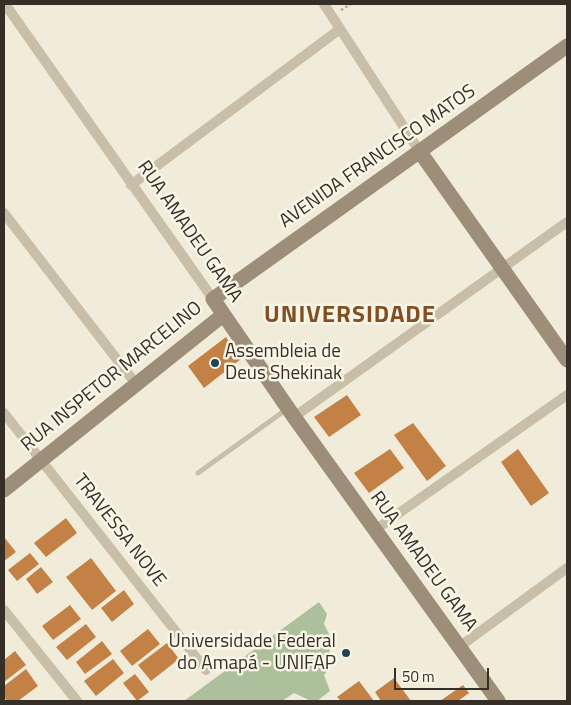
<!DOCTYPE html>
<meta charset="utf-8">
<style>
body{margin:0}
#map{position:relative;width:571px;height:705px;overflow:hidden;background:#f1ecda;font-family:"Titillium Web",sans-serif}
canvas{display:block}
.frame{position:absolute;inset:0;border:5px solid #352f27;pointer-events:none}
.scale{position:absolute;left:394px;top:668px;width:95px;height:22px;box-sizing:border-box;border:2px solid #352f27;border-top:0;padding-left:6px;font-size:15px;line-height:18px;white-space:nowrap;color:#352f27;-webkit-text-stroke:4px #f9f5e7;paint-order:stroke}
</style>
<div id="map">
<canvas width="571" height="705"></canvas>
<div class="frame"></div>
<div class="scale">50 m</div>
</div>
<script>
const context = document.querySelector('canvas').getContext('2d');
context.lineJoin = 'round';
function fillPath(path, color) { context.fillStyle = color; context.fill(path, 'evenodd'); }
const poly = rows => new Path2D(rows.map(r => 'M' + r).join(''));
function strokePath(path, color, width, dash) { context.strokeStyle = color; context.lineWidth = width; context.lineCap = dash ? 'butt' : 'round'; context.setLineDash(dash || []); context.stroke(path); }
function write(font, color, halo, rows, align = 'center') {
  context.font = font + ' "Titillium Web",sans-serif'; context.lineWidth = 5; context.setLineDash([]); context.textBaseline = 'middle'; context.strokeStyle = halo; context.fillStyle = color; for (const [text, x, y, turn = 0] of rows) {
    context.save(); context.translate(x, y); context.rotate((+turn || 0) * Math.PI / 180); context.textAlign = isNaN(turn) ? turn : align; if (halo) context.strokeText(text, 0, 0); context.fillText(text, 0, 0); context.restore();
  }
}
fillPath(poly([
 [319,602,327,614,324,624,330,636,329,669,324,675,330,691,317,701,311,701,294,693,282,701,184,701]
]), '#abc09b');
fillPath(poly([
 [226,337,241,359,204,388,188,366],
 [347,395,361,415,329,437,314,417],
 [413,423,446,466,427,481,394,435],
 [390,449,404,468,369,493,354,473],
 [518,449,549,493,531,506,501,462],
 [66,518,77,533,46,557,34,543],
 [4,537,16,552,4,561],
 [30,553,39,564,17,581,8,570],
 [91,558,116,591,92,610,66,577],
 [41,567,53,582,37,594,26,579],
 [124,590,134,604,112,622,101,608],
 [70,605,81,619,53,640,42,626],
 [86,624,96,637,67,660,56,647],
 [148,629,160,644,132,666,120,651],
 [102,641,112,654,85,674,76,662],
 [167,643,179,659,151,681,138,665],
 [15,651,26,665,4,682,4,660],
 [113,659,124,673,96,696,84,681],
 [26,669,38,686,18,701,7,701,4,697,4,686],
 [135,674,149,692,137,701,123,683],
 [394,678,411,701,381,701,375,692],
 [359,681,374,701,341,701,337,697],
 [463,685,469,693,458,701,440,701]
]), '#c48146');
strokePath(poly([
 [341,10,351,4]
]), '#b5a891', 2.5, [2.5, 2.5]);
strokePath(poly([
 [198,473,287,409]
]), '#c9bea7', 5);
strokePath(poly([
 [5,4,213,299],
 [324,4,420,152],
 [131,185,340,29],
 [4,213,136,384],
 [4,413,206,670],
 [294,417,567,222],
 [375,530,567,395],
 [4,610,77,701],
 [459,647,567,568]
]), '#c9bea7', 10);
strokePath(poly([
 [420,152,567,360],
 [4,490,223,315],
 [498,701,294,417,213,299,567,46]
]), '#9c8e78', 15);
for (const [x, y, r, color] of [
 [215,363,5,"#1e4556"],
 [346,653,5,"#1e4556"]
]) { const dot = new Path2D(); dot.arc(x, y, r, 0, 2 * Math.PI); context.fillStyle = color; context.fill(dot); strokePath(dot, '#f9f5e7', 2); }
write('19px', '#352f27', '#f9f5e7', [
 ["AVENIDA FRANCISCO MATOS",378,157,-35],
 ["RUA AMADEU GAMA",189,232,55],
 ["RUA INSPETOR MARCELINO",112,377,-39],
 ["TRAVESSA NOVE",119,531,52],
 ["RUA AMADEU GAMA",423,562,54]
]);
write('19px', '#352f27', '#f9f5e7', [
 ["Assembleia de",225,352],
 ["Deus Shekinak",225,374],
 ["Universidade Federal",336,642,"right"],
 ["do Amapá - UNIFAP",336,664,"right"]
], 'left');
context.letterSpacing = '1px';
write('bold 24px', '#834f22', '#f9f5e7', [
 ["UNIVERSIDADE",350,316]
]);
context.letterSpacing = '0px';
</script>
